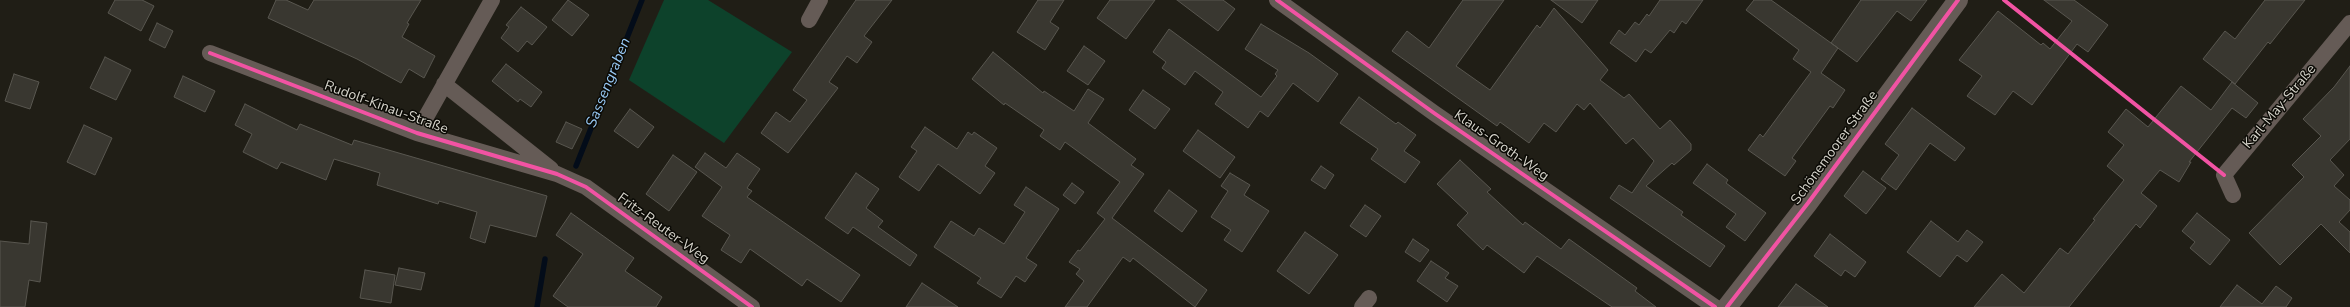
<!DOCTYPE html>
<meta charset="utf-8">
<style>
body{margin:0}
canvas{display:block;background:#201e16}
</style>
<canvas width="2350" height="307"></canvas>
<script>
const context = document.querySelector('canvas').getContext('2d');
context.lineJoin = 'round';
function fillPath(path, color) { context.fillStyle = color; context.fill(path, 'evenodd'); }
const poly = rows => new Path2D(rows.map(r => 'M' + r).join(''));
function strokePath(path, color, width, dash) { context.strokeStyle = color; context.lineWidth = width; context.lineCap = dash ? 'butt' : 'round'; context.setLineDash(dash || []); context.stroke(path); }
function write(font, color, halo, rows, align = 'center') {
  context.font = font + ' "Nunito Sans",sans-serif'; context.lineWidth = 3; context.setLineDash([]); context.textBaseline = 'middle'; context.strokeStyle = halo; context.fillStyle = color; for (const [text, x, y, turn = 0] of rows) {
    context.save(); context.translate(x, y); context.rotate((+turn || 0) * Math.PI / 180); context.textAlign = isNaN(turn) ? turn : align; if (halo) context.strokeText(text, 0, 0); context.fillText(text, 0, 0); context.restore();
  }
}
fillPath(poly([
 [664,0,708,0,792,52,724,143,629,80]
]), '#0d422b');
strokePath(poly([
 [576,166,642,0],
 [537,307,545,259]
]), '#030c19', 5.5);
const building = poly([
 [115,0,142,0,154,6,141,31,108,13,115,0],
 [276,0,286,0,308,10,314,0,421,0,407,23,409,24,402,37,435,56,424,78,409,69,401,83,357,59,268,18,276,0],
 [568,0,589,15,572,36,552,20,568,0],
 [856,0,892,0,864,36,872,42,857,63,847,56,829,82,838,88,788,153,761,133,776,112,790,122,807,100,793,90,856,0],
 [1038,0,1064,0,1050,22,1059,28,1045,50,1017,32,1038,0],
 [1110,0,1155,0,1126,39,1097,18,1110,0],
 [1177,0,1223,0,1235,9,1218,31,1177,0],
 [1463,0,1504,0,1456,66,1490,90,1537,25,1540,28,1554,8,1608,70,1600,80,1624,98,1629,94,1660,129,1670,120,1691,144,1691,150,1674,165,1672,163,1646,186,1683,212,1681,215,1725,246,1710,267,1610,198,1619,185,1632,193,1654,161,1633,138,1626,144,1590,103,1584,110,1577,104,1556,132,1544,123,1529,143,1500,122,1497,126,1392,51,1407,31,1429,48,1463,0],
 [1551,0,1598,0,1582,23,1551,0],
 [1660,0,1703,0,1686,24,1682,21,1674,33,1670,30,1651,53,1645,49,1636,62,1610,43,1619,30,1625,35,1635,22,1639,25,1647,14,1649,16,1660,0],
 [1754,0,1771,0,1838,48,1821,73,1845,90,1833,108,1830,106,1792,158,1796,161,1785,176,1748,150,1760,134,1763,137,1811,72,1793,59,1799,50,1746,10,1754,0],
 [1861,0,1927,0,1911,21,1897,11,1857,62,1831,43,1861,0],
 [2044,0,2074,0,2108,25,2088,52,2077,44,2032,105,2013,91,1995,115,1967,96,1982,76,1959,60,1998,11,2041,45,2043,43,2050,49,2072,21,2044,0],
 [2265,0,2305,0,2270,44,2268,42,2235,84,2203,59,2225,31,2235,39,2265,0],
 [521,7,547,27,532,45,527,41,518,52,501,38,509,27,506,25,521,7],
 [157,23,173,31,165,48,149,40,157,23],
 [1261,24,1309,53,1338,74,1318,102,1293,83,1268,117,1260,111,1248,128,1215,104,1223,92,1195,71,1185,85,1162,68,1166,62,1153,52,1169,29,1261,97,1277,76,1275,74,1278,70,1245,49,1261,24],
 [1084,46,1105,61,1088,85,1067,71,1084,46],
 [993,52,1043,93,1044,91,1074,111,1088,89,1104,99,1088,123,1136,159,1131,165,1144,174,1112,218,1207,290,1195,307,1133,258,1130,262,1123,257,1087,307,1065,307,1084,281,1076,274,1080,269,1069,262,1078,250,1080,251,1105,219,1097,213,1120,182,1065,142,1060,150,1040,136,1044,130,1005,103,1004,105,972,79,993,52],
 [105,57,131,70,116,100,90,88,105,57],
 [506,64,542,92,531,107,520,99,518,102,492,81,506,64],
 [2350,66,2350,139,2330,160,2344,175,2334,186,2350,200,2350,210,2339,222,2350,232,2350,253,2321,224,2280,265,2249,233,2304,177,2292,165,2321,136,2303,119,2334,87,2350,66],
 [14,74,39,82,30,109,5,101,14,74],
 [183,76,215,91,205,112,174,97,183,76],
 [2232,82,2258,103,2246,118,2232,108,2189,162,2191,162,2179,182,2160,170,2141,193,2157,206,2140,228,2136,224,2069,307,1974,307,2002,274,2024,293,2060,248,2068,254,2095,220,2093,219,2124,180,2107,166,2124,145,2108,132,2126,109,2148,127,2181,86,2211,110,2232,82],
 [1143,90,1170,109,1155,129,1129,110,1143,90],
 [1359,97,1396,124,1398,122,1416,135,1404,151,1420,162,1405,183,1371,159,1378,149,1340,123,1359,97],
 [245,104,297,130,300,124,352,145,354,140,547,196,536,237,490,225,485,243,470,238,477,212,439,201,438,204,377,185,380,173,334,159,326,180,281,162,277,169,243,152,252,134,235,125,245,104],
 [1912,108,1965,148,1955,161,1930,143,1896,190,1881,179,1899,155,1885,144,1912,108],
 [630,109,654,127,638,148,614,131,630,109],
 [566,122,582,129,572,149,556,142,566,122],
 [84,125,112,138,95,175,67,162,84,125],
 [925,127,957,149,968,132,972,135,974,132,997,148,985,166,995,173,980,194,938,164,919,191,899,177,917,151,911,147,925,127],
 [1198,130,1235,157,1220,178,1183,151,1198,130],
 [705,153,726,168,737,153,760,169,747,188,752,191,747,197,860,275,841,302,807,279,802,286,750,249,741,263,721,250,730,235,702,216,722,187,695,167,705,153],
 [673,155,697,172,669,211,646,194,673,155],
 [1460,160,1491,189,1487,192,1523,225,1525,222,1561,249,1569,239,1637,288,1635,291,1656,307,1612,307,1537,256,1524,273,1487,245,1483,250,1457,225,1468,213,1437,184,1460,160],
 [1707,164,1728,180,1726,183,1766,213,1745,241,1726,227,1736,214,1693,183,1707,164],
 [1321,166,1334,175,1325,189,1311,180,1321,166],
 [1863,171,1886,188,1866,214,1844,196,1863,171],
 [856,173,879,189,866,208,883,221,878,227,917,255,910,266,853,227,848,234,825,218,856,173],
 [1230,173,1250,185,1244,195,1269,211,1242,252,1224,240,1231,230,1211,217,1228,191,1221,186,1230,173],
 [1072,183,1084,192,1075,204,1063,195,1072,183],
 [1026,187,1059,209,1026,258,1037,265,1025,282,1016,276,1001,298,977,283,981,278,934,247,951,221,974,236,979,228,1004,244,1025,212,1014,205,1026,187],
 [1169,190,1197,211,1182,232,1154,211,1169,190],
 [1365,205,1381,216,1366,237,1350,226,1365,205],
 [571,213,634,258,625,271,662,297,656,307,568,307,553,296,583,254,556,235,571,213],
 [2197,213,2230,240,2210,265,2190,248,2195,242,2182,231,2197,213],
 [31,221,47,223,40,282,29,280,25,307,0,307,0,241,29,244,31,221],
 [1931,221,1958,242,1967,230,1983,242,1967,262,1957,255,1940,277,1907,252,1931,221],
 [1305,232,1338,255,1309,294,1277,271,1305,232],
 [1830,234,1866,262,1855,277,1845,270,1841,276,1814,256,1830,234],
 [1413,239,1429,250,1420,262,1405,252,1413,239],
 [1431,261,1449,273,1445,278,1458,286,1447,302,1417,281,1431,261],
 [399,268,425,273,421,290,395,285,399,268],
 [365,270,395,275,391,303,360,298,365,270],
 [922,283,958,307,906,307,922,283],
 [1796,284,1828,307,1778,307,1796,284],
 [2237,285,2262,304,2276,286,2292,298,2286,307,2220,307,2237,285]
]);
fillPath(building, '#393730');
strokePath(building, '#58564f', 1);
strokePath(poly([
 [1277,0,1434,113,1715,307],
 [809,20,820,0],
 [210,53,417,133,557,174,586,187,752,307],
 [444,84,551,169],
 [417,133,492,0],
 [2233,195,2224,175,2350,23],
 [1362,307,1369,298]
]), '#655b56', 16);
strokePath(poly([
 [1727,307,1808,203,1958,0]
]), '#655b56', 20);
strokePath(poly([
 [1277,0,1434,113,1715,307],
 [2004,0,2224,175],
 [210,53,417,133,557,174,586,187,752,307],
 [1727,307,1808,203,1958,0]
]), '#f153a3', 4);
write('14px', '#d5d3ca', '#0b0a05', [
 ["Karl-May-Straße",2280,107,-50],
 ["Rudolf-Kinau-Straße",386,108,20],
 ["Klaus-Groth-Weg",1501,146,35],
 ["Schönemoorer Straße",1835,148,-54],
 ["Fritz-Reuter-Weg",663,229,36]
]);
write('italic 15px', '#98c9f5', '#0b0a05', [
 ["Sassengraben",609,83,-68]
]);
</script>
